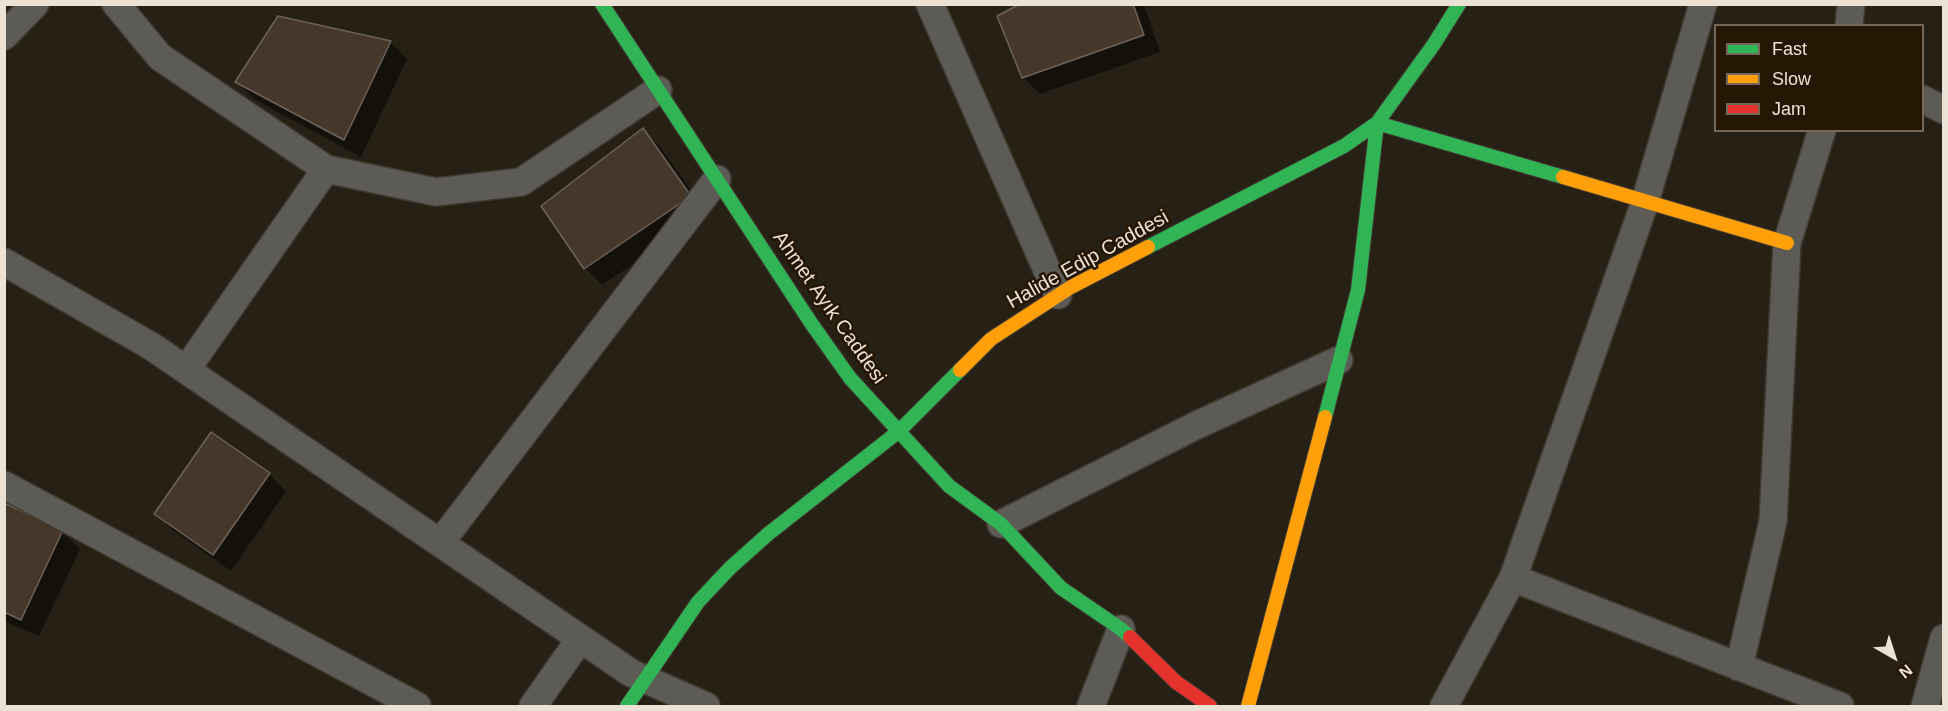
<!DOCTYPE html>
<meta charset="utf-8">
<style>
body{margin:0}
#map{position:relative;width:1948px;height:711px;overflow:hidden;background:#272014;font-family:Arial,sans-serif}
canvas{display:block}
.frame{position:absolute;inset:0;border:6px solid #ebe1d5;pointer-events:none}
.legend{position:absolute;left:1714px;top:24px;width:210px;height:108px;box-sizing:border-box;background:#251704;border:2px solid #746858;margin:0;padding:8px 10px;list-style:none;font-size:18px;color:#ebe1d5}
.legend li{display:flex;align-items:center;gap:12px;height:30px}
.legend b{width:30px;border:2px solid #746858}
.north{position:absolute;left:1864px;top:627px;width:60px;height:60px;-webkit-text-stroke:4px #251704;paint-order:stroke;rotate:141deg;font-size:16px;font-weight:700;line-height:24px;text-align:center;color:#ebe1d5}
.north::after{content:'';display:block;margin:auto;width:21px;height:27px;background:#ebe1d5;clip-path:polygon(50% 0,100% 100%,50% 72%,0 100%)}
</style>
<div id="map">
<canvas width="1948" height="711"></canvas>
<div class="frame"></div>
<ul class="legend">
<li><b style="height:8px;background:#30b455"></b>Fast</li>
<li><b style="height:8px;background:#ff9f0a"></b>Slow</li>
<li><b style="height:8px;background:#e5322d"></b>Jam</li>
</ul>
<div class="north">N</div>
</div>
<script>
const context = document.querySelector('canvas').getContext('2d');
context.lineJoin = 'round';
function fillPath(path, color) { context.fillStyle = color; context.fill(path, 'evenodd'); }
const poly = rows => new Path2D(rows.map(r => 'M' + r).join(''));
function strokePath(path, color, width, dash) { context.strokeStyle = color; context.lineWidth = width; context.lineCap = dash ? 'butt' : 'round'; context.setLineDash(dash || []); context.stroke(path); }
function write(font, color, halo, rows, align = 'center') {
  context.font = font + ' Arial,sans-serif'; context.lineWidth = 5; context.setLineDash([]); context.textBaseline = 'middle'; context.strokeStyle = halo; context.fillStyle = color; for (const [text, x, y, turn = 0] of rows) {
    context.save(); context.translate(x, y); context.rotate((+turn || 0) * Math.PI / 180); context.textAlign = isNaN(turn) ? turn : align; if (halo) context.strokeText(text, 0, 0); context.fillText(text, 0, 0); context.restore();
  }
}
fillPath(poly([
 [1023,4,1144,4,1160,52,1040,94,1023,77],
 [390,42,407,59,361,157,254,99,237,82],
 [643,130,660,147,708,214,602,285,585,268],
 [269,474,286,491,231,571,174,531,156,514],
 [4,505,62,532,80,549,39,636,4,621]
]), '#0007');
const building = poly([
 [1020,4,1133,4,1144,35,1022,78,997,16,1020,4],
 [278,16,391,41,344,140,235,82,278,16],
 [643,128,691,196,584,269,541,206,643,128],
 [211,432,270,473,213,555,154,514,211,432],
 [4,503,63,530,21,620,4,612,4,503]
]);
fillPath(building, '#453729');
strokePath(building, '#6c635a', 1.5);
const street = poly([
 [116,4,160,57,326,169,436,192,521,182,658,90],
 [930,4,1058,295],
 [1849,26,1851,4],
 [4,36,35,4],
 [1922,99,1944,110],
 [4,262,151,346,631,673,706,706],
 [186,370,326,169],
 [4,485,417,706],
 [1001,524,1197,425,1339,360],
 [440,543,717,179],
 [1513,578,1840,706],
 [1739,667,1773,521,1787,243,1822,130],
 [533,706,580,639],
 [1091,706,1121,629],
 [1444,706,1513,578,1645,202,1703,4],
 [1925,706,1944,638]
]);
const fast = poly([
 [602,4,811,323,850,378,949,486,1001,524,1061,588,1121,629,1130,637],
 [1148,247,1344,146,1377,123,1434,44,1459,4],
 [1325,417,1358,290,1377,123,1563,177],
 [627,706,698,602,730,568,768,534,898,432,960,370]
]);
const slow = poly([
 [1563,177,1787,243],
 [960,370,991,339,1071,287,1148,247],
 [1248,706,1325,417]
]);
const jam = poly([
 [1130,637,1176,682,1210,706]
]);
strokePath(street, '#413a31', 30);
strokePath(fast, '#413a31', 16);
strokePath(slow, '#413a31', 16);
strokePath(jam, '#413a31', 16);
strokePath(street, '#5d5b55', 27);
strokePath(fast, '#30b455', 14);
strokePath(slow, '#ff9f0a', 14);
strokePath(jam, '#e5322d', 14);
write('20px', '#ebe1d5', '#251704', [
 ["Halide Edip Caddesi",1088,260,-29],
 ["Ahmet Ayık Caddesi",829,308,55]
]);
</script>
